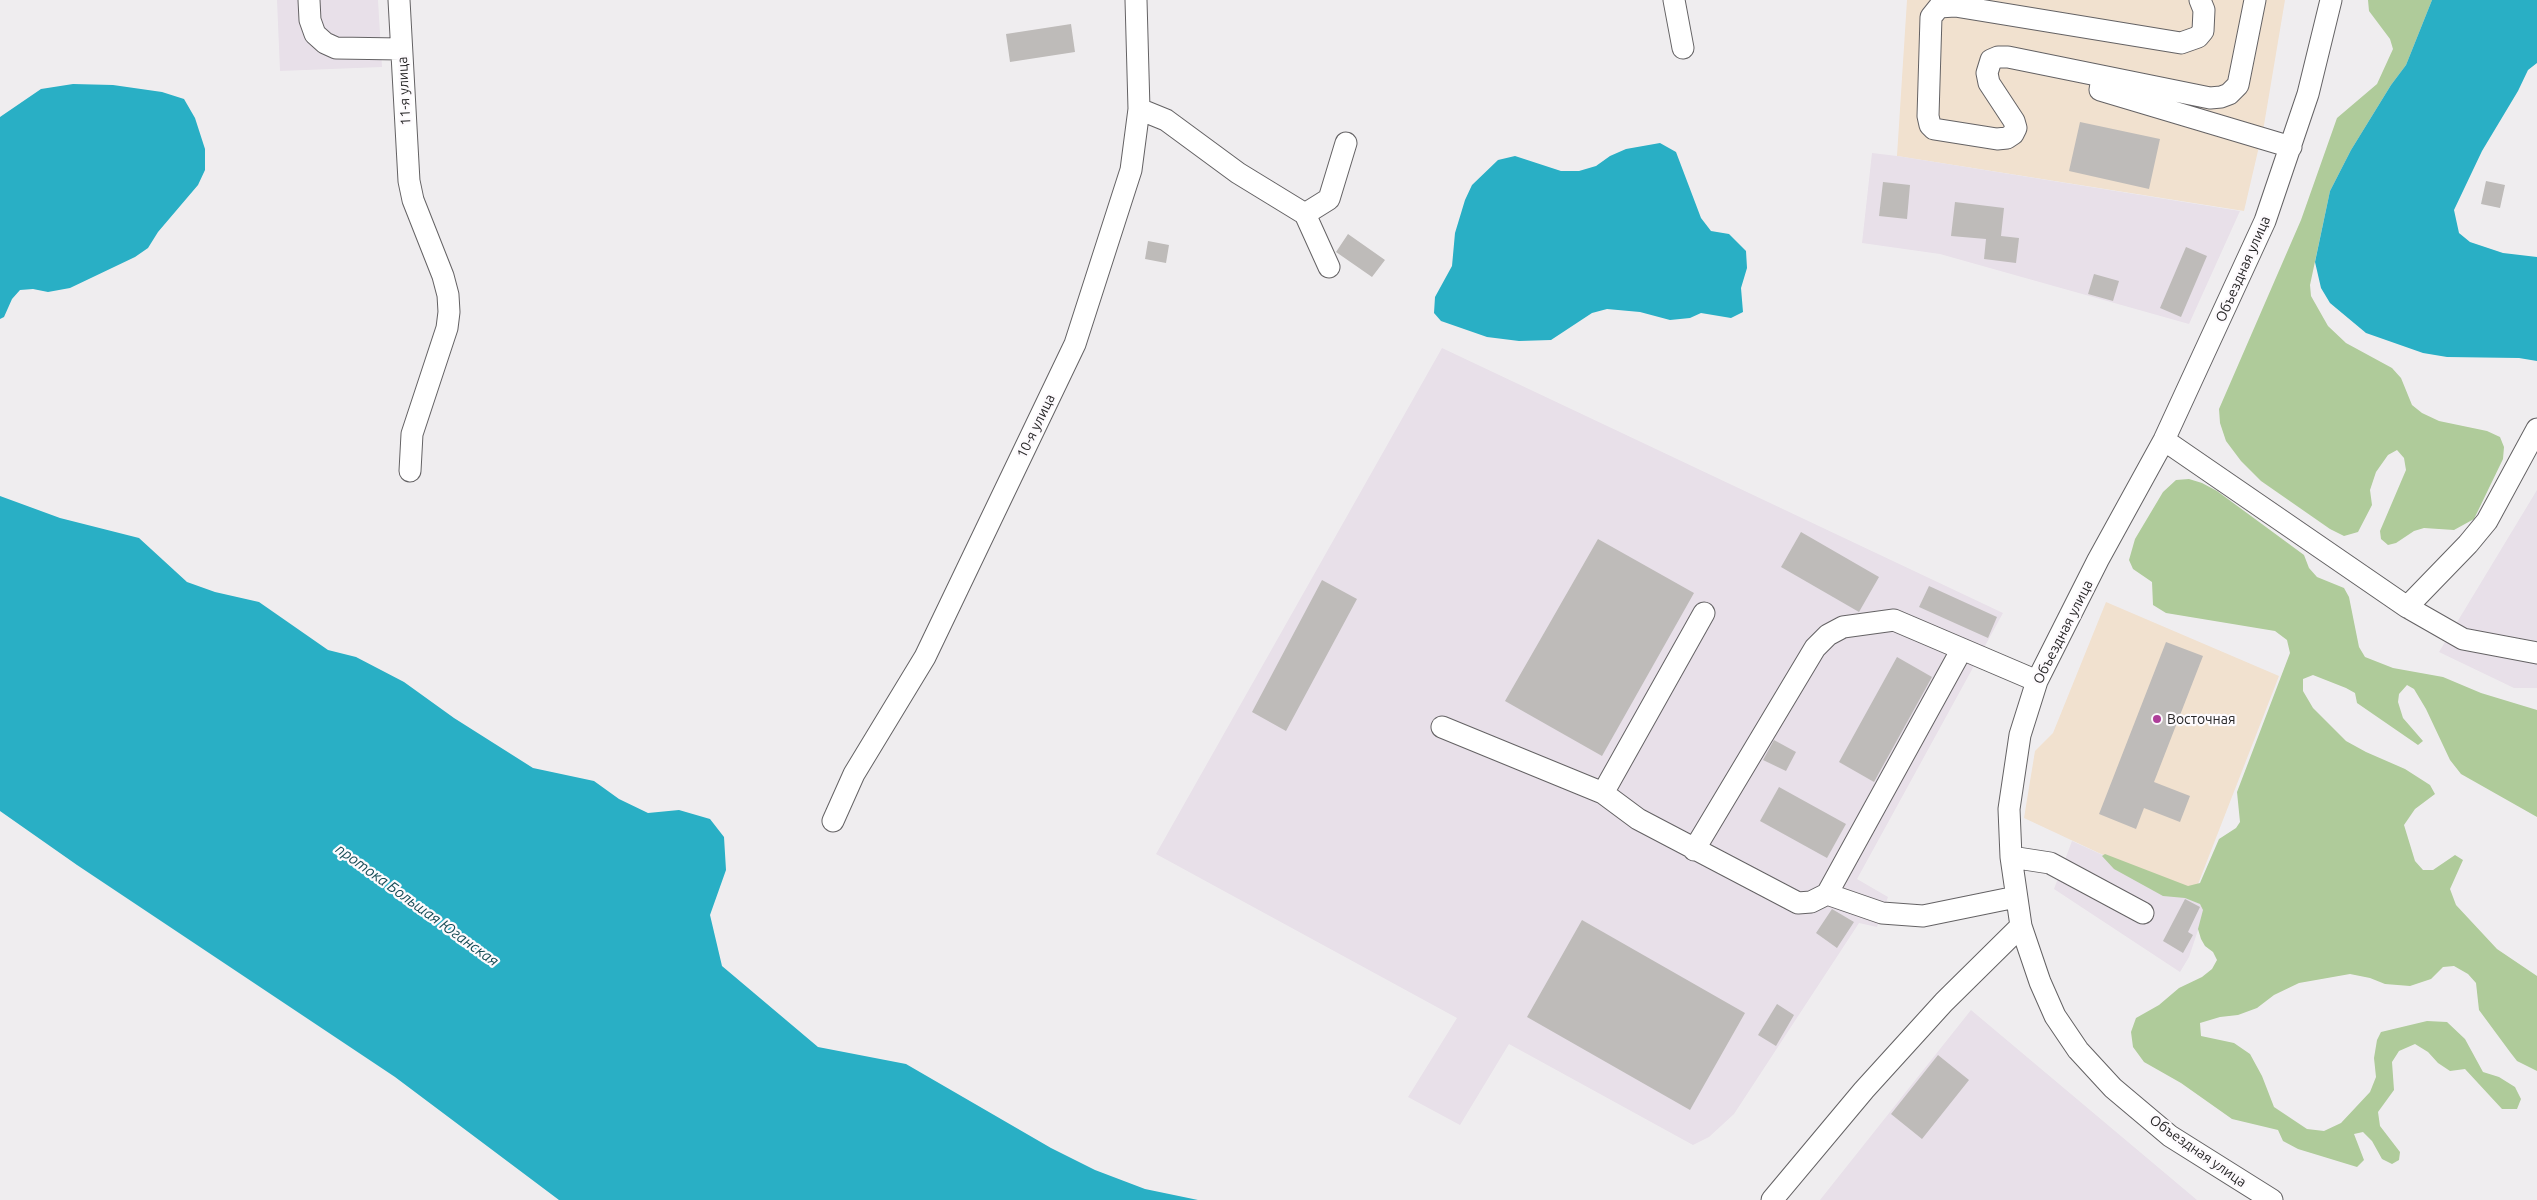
<!DOCTYPE html>
<meta charset="utf-8">
<style>
body{margin:0}
canvas{display:block;background:#efedef}
</style>
<canvas width="2537" height="1200"></canvas>
<script>
const context = document.querySelector('canvas').getContext('2d');
context.lineJoin = 'round';
function fillPath(path, color) { context.fillStyle = color; context.fill(path, 'evenodd'); }
const poly = rows => new Path2D(rows.map(r => 'M' + r).join(''));
function strokePath(path, color, width, dash) { context.strokeStyle = color; context.lineWidth = width; context.lineCap = dash ? 'butt' : 'round'; context.setLineDash(dash || []); context.stroke(path); }
function write(font, color, halo, rows, align = 'center') {
  context.font = font + ' Ubuntu,sans-serif'; context.lineWidth = 4.5; context.setLineDash([]); context.textBaseline = 'middle'; context.strokeStyle = halo; context.fillStyle = color; for (const [text, x, y, turn = 0] of rows) {
    context.save(); context.translate(x, y); context.rotate((+turn || 0) * Math.PI / 180); context.textAlign = isNaN(turn) ? turn : align; if (halo) context.strokeText(text, 0, 0); context.fillText(text, 0, 0); context.restore();
  }
}
fillPath(poly([
 [1907,0,2285,0,2264,125,2244,211,1897,156],
 [2106,602,2279,676,2193,897,2024,818,2035,751,2053,733]
]), '#f1e1cf');
fillPath(poly([
 [277,0,378,0,382,67,280,71],
 [1872,153,1897,156,2240,211,2189,324,1940,254,1862,243],
 [1442,348,2003,613,1857,879,1888,897,1877,927,1859,923,1734,1114,1709,1137,1693,1145,1509,1044,1460,1125,1408,1097,1457,1018,1156,854],
 [2537,490,2537,688,2514,688,2439,652],
 [2072,841,2207,903,2189,957,2180,972,2054,889],
 [1971,1010,2197,1200,1820,1200]
]), '#e8e0e9');
fillPath(poly([
 [2368,0,2432,0,2406,65,2391,85,2351,150,2330,191,2310,285,2311,296,2328,326,2346,343,2392,368,2401,378,2412,405,2422,413,2439,421,2487,431,2500,437,2504,447,2503,459,2474,519,2454,530,2424,528,2414,531,2396,543,2388,545,2381,539,2380,531,2406,470,2404,458,2397,450,2388,455,2376,472,2370,490,2372,505,2358,532,2344,536,2330,529,2261,481,2241,461,2226,441,2220,423,2219,409,2301,220,2337,118,2377,84,2393,49,2390,39,2369,11],
 [2189,479,2202,483,2217,491,2304,555,2309,568,2317,577,2344,588,2349,597,2359,647,2365,657,2393,668,2443,677,2481,693,2537,710,2537,817,2461,774,2450,760,2426,709,2414,689,2407,685,2399,694,2398,702,2403,718,2423,741,2418,745,2357,703,2355,693,2346,688,2313,675,2303,679,2303,691,2313,708,2346,741,2366,752,2405,769,2430,785,2435,794,2415,809,2404,825,2415,861,2423,870,2433,870,2455,855,2463,860,2450,889,2456,905,2497,949,2537,976,2537,1071,2517,1061,2510,1052,2479,1010,2476,983,2468,974,2454,966,2443,967,2431,979,2410,986,2385,984,2370,978,2350,974,2299,983,2274,995,2257,1008,2238,1015,2220,1017,2200,1023,2201,1036,2234,1043,2250,1054,2262,1076,2274,1107,2307,1129,2324,1131,2341,1123,2370,1092,2376,1077,2374,1058,2377,1040,2381,1032,2427,1021,2447,1022,2465,1039,2483,1072,2499,1077,2515,1087,2521,1099,2517,1109,2502,1109,2465,1069,2450,1071,2438,1063,2428,1052,2415,1044,2399,1051,2392,1062,2394,1090,2378,1112,2380,1126,2400,1152,2399,1160,2392,1164,2382,1159,2372,1141,2363,1132,2354,1134,2364,1160,2357,1167,2298,1149,2283,1141,2278,1130,2232,1119,2181,1083,2144,1062,2133,1047,2131,1032,2136,1018,2159,1005,2179,988,2202,977,2212,969,2217,960,2213,952,2205,946,2201,939,2198,929,2203,910,2200,904,2185,898,2163,896,2114,869,2102,856,2105,854,2188,886,2200,883,2219,839,2236,828,2240,822,2237,792,2290,653,2287,640,2275,631,2166,613,2153,605,2152,582,2133,569,2129,560,2135,539,2163,492,2176,480]
]), '#afcb9a');
fillPath(poly([
 [2432,0,2537,0,2537,63,2528,70,2518,91,2482,151,2454,210,2459,233,2470,242,2503,253,2537,257,2537,361,2519,358,2447,357,2423,353,2366,333,2330,303,2321,288,2315,262,2330,191,2351,150,2391,85,2406,65],
 [73,84,113,85,162,92,184,99,195,118,205,149,205,170,198,185,158,232,148,248,135,257,70,288,48,292,33,289,20,290,12,299,4,317,0,319,0,117,41,89],
 [1660,143,1676,152,1701,218,1711,231,1729,234,1746,251,1747,268,1741,288,1743,312,1731,318,1701,313,1690,318,1670,320,1640,312,1607,309,1592,313,1551,340,1519,341,1487,337,1441,321,1434,313,1435,297,1452,266,1455,233,1465,200,1472,185,1498,160,1515,156,1561,171,1579,171,1596,166,1610,156,1626,149],
 [0,496,60,518,139,538,187,582,215,592,259,602,328,650,356,657,404,682,454,718,533,768,594,781,619,799,648,813,679,810,710,819,724,837,726,870,710,915,722,966,818,1047,906,1064,1051,1148,1095,1170,1145,1189,1198,1200,559,1200,395,1077,77,865,0,811]
]), '#29afc5');
fillPath(poly([
 [1071,24,1075,52,1010,62,1006,34],
 [2080,122,2160,139,2149,189,2069,171],
 [2486,181,2505,185,2500,208,2481,204],
 [1883,182,1910,185,1907,219,1879,216],
 [1955,202,2004,208,2001,236,2019,238,2016,263,1984,259,1986,239,1951,236],
 [1348,234,1385,260,1372,277,1336,252],
 [1148,241,1169,245,1166,263,1145,259],
 [2186,247,2207,256,2181,317,2160,308],
 [2094,274,2119,281,2113,301,2088,294],
 [1801,532,1879,577,1859,612,1781,567],
 [1598,539,1694,593,1602,756,1505,701],
 [1322,580,1357,599,1286,731,1252,712],
 [1929,586,1997,617,1988,638,1919,607],
 [2166,642,2203,656,2154,782,2190,796,2180,822,2144,808,2136,829,2099,814],
 [1897,657,1932,677,1874,782,1839,762],
 [1774,740,1796,752,1786,771,1763,760],
 [1779,787,1846,824,1827,858,1760,821],
 [2185,899,2200,907,2188,932,2193,935,2183,953,2163,941],
 [1832,909,1854,922,1837,948,1816,933],
 [1582,920,1745,1013,1690,1110,1527,1017],
 [1777,1004,1794,1015,1776,1046,1758,1035],
 [1938,1055,1969,1080,1922,1139,1891,1114]
]), '#bebbb9');
const minor = poly([
 [309,0,310,20,315,34,325,43,336,48,401,49],
 [399,0,409,181,413,200,443,276,448,295,449,312,447,328,412,434,410,471],
 [1674,0,1683,48],
 [2200,0,2204,10,2203,31,2198,37,2181,43,1955,6,1939,7,1931,17,1928,116,1930,125,1934,129,1997,139,2007,138,2013,134,2016,128,2014,121,1989,83,1987,73,1991,60,1998,57,2008,57,2210,98,2221,97,2229,94,2238,85,2255,0],
 [2102,77,2100,90,2291,147],
 [1139,109,1166,120,1238,173,1305,214,1329,199,1346,143],
 [1305,214,1329,267],
 [2164,440,2407,607,2468,544,2487,521,2537,429],
 [2407,607,2463,639,2537,653],
 [1442,727,1603,793,1638,819,1798,903,1811,902,1827,894,1882,913,1923,916,2016,897],
 [1603,793,1704,613],
 [833,821,854,774,925,657,1075,344,1131,170,1139,109,1136,0],
 [1694,850,1815,648,1828,635,1843,627,1894,620,2037,681],
 [2011,857,2050,863,2143,913],
 [1827,894,1962,649],
 [1772,1200,1864,1090,1944,1002,2021,926],
 [2272,1200,2170,1136,2113,1088,2078,1050,2055,1016,2040,982,2021,926,2011,857,2009,809,2020,735,2037,681,2098,560,2164,440,2265,221,2308,94,2331,0]
]);
strokePath(minor, '#646264', 23);
strokePath(minor, '#fff', 21);
for (const [x, y, r, color] of [
 [2157,719,5,"#ae3e9a"]
]) { const dot = new Path2D(); dot.arc(x, y, r, 0, 2 * Math.PI); context.fillStyle = color; context.fill(dot); strokePath(dot, '#fdfafd', 2); }
write('14px', '#282728', '#fdfafd', [
 ["11-я улица",404,91,-93],
 ["Объездная улица",2243,269,-66],
 ["10-я улица",1036,426,-64],
 ["Объездная улица",2063,632,-63],
 ["Объездная улица",2198,1151,35]
]);
write('14px', '#282728', '#fdfafd', [
 ["Восточная",2167,719]
], 'left');
write('italic 15px', '#174c56', '#fdfafd', [
 ["протока Большая Юганская",417,905,36]
]);
</script>
